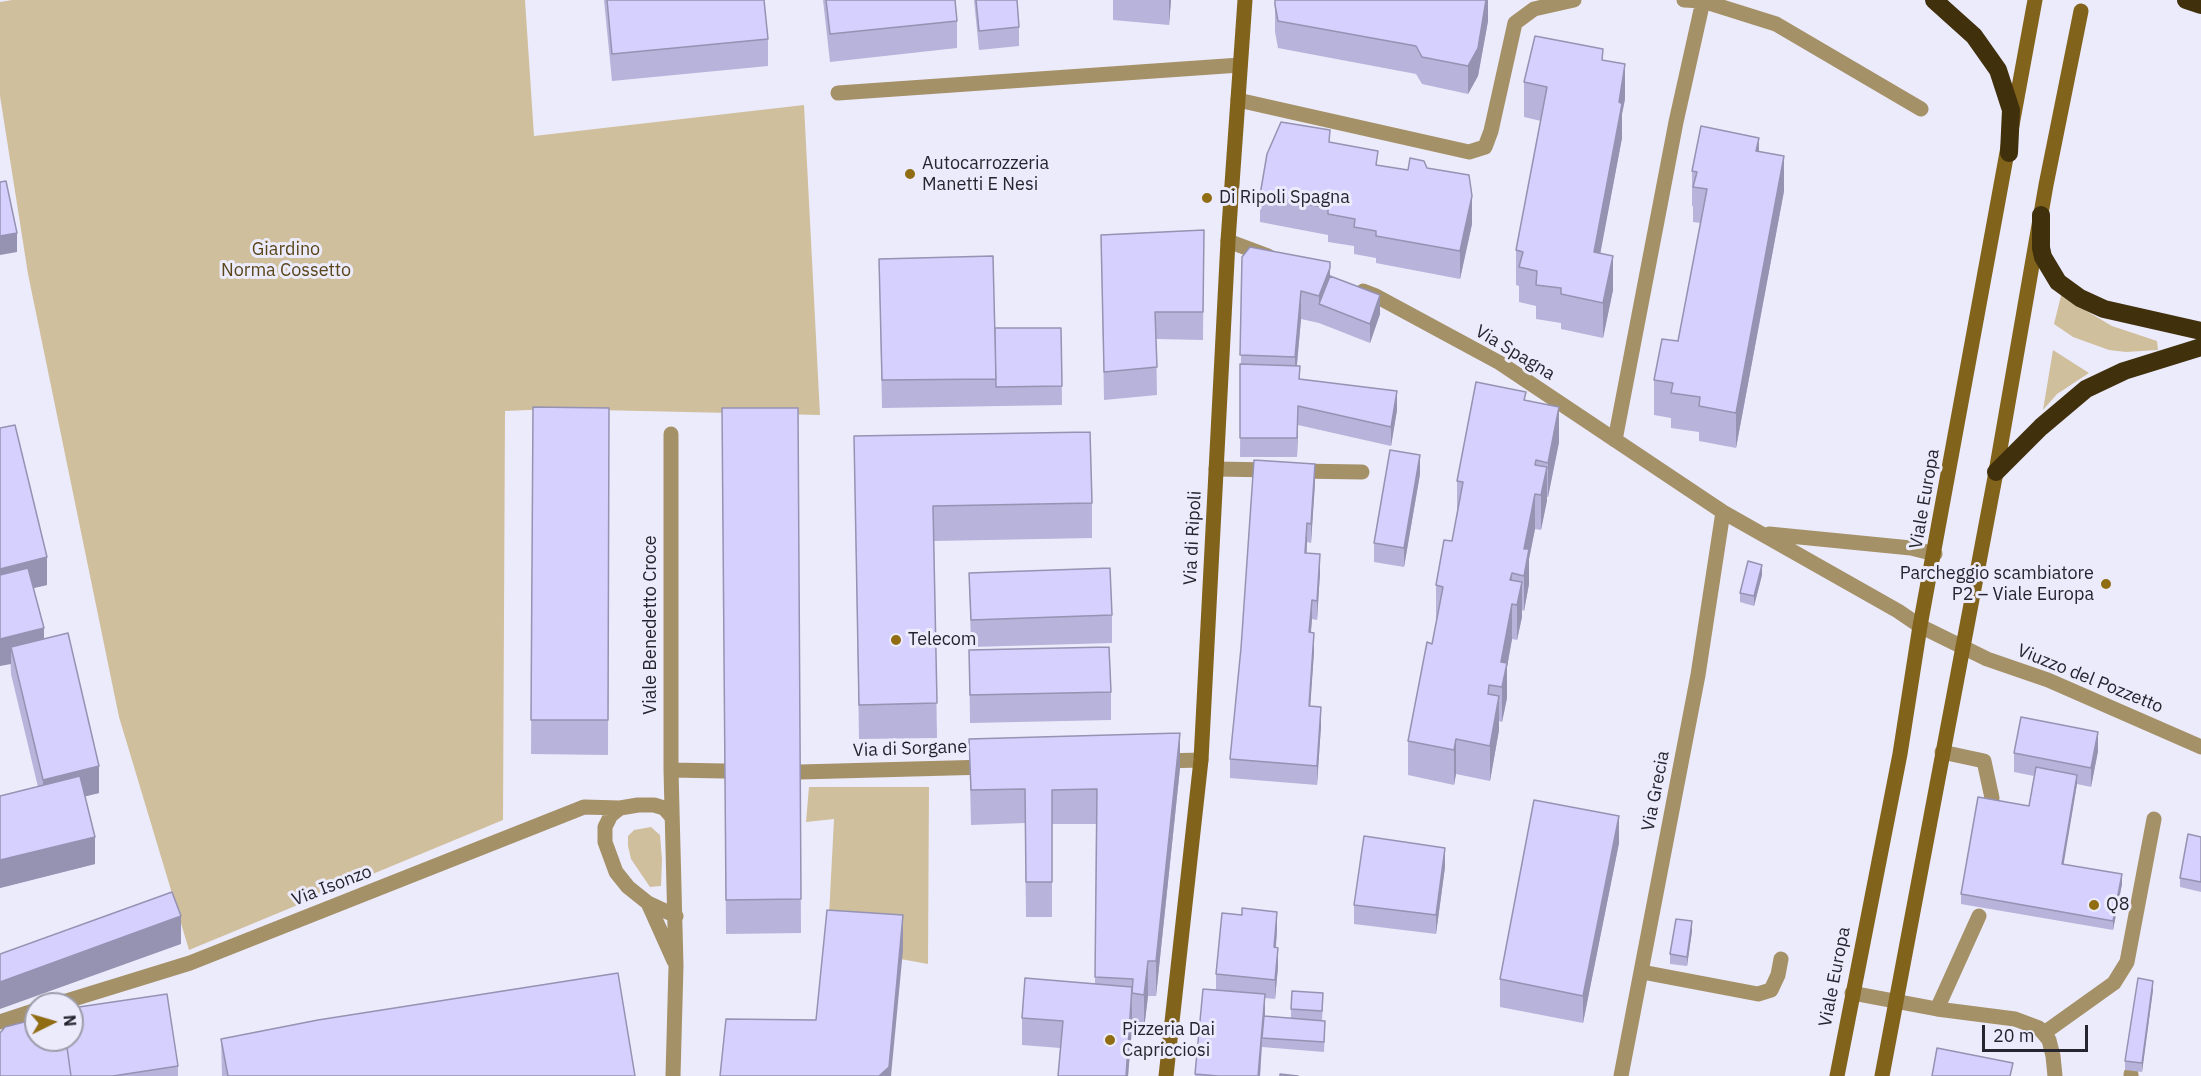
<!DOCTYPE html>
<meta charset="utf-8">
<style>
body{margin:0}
#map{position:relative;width:2201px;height:1076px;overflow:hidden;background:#ecebfc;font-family:"IBM Plex Sans",sans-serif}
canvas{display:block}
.north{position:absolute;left:24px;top:992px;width:60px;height:60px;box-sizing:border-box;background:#ecebfc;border:2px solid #9d9caa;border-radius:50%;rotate:85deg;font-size:16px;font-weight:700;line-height:24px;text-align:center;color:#26252f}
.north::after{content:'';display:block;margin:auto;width:21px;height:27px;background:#906c12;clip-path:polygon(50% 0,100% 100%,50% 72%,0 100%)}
.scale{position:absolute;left:1982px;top:1025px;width:106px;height:27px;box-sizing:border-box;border:3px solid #26252f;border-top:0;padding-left:8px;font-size:18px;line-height:21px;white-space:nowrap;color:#26252f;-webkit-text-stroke:4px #ecebfc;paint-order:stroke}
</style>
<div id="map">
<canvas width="2201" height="1076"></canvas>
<div class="north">N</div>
<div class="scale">20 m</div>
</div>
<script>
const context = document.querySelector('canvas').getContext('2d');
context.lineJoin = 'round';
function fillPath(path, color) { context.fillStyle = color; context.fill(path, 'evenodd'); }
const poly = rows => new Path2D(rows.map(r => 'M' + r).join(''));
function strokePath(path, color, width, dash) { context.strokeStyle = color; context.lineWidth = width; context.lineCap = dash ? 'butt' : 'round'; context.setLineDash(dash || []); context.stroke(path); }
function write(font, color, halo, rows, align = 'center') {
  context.font = font + ' "IBM Plex Sans",sans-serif'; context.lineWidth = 6; context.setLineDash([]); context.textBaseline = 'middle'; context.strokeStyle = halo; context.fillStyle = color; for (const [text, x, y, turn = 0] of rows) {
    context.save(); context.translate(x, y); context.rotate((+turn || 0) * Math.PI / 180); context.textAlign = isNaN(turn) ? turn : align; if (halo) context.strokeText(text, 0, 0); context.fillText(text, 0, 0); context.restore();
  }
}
fillPath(poly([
 [12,0,525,0,534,136,804,105,820,415,552,409,505,411,503,820,189,950,119,717,28,274,0,96,0,2],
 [2062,292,2085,310,2112,326,2157,341,2158,350,2126,352,2109,350,2073,337,2054,324],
 [2053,350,2089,373,2057,394,2043,410],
 [809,787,929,787,928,964,895,958,829,916,834,819,806,822],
 [651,827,660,835,662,860,661,886,650,887,631,859,628,846,628,836,634,830]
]), '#d0bf9d');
strokePath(poly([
 [1684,0,1703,1,1776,24,1921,109],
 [838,93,1240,65],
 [1238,100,1469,152,1485,147,1491,131,1515,23,1534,9,1574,0],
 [1615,440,1676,122,1703,1],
 [1216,469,1272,470],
 [1296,471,1362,472],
 [1942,752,1984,761,1992,798],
 [1642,972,1758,994,1771,990,1778,975,1781,959],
 [1852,993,1937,1009,1979,916],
 [1937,1009,2015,1019,2039,1028,2049,1040,2053,1056,2055,1076],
 [2044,1033,2114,983,2127,962,2154,819],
 [2131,1076,2131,1074]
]), '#a59167', 15);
strokePath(poly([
 [1228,241,1268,256],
 [1363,291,1376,296,1500,363,1723,512,1898,611,1920,626,1987,659,2048,680,2201,747],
 [671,434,671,770,676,966,673,1076],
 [1769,534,1911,548,1935,554],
 [1162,761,1201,760],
 [671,770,724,771],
 [800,772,988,767],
 [672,817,664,808,654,805,638,805,620,808,611,815,605,827,605,842,616,872,628,887,648,903,676,916],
 [648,903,674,961],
 [57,1004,190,963,584,807,620,808],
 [0,1022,36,1010],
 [1621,1076,1698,675,1723,512]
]), '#a59167', 15);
strokePath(poly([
 [1166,1076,1201,760,1228,241,1245,0],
 [1837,1076,1900,754,1920,626,2035,0],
 [1882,1076,1996,472,2046,185,2081,11]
]), '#82631c', 15);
strokePath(poly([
 [1934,0,1974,36,1998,70,2011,110,2009,153],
 [2186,0,2201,5],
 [2041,215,2041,248,2043,257,2058,282,2080,298,2104,309,2201,331],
 [1996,472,2041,427,2086,389,2124,371,2201,347]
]), '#40300c', 18);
fillPath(poly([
 [604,0,764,0,768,39,768,66,612,81],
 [823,0,955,0,957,21,957,48,830,62],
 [974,0,1017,0,1019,27,1019,46,979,50],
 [1113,0,1171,0,1169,25,1113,20],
 [1488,0,1488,21,1478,76,1468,94,1422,84,1416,74,1278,48,1275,32,1275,5],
 [1603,60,1625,99,1622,114,1622,138,1600,253,1613,290,1603,338,1561,329,1561,323,1536,319,1536,306,1519,302,1519,286,1516,285,1516,250,1541,121,1524,117,1524,82],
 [1330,142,1378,165,1408,170,1427,168,1472,224,1460,279,1376,263,1376,258,1354,254,1354,246,1328,242,1328,235,1260,222,1260,195],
 [1759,152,1784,191,1736,448,1699,441,1699,432,1671,428,1671,418,1654,415,1654,380,1678,341,1701,223,1693,222,1693,206,1692,206,1692,171],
 [1204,230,1203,340,1156,339,1157,395,1104,400,1101,235],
 [1242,257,1330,276,1380,314,1370,343,1319,323,1301,319,1297,365,1300,379,1397,410,1391,446,1298,425,1297,457,1240,457],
 [879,259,995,364,1061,328,1062,405,882,408],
 [1526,401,1559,442,1548,497,1547,497,1541,530,1535,529,1529,559,1529,584,1524,611,1522,610,1522,617,1517,640,1512,639,1507,667,1507,698,1502,722,1499,721,1499,730,1490,781,1456,774,1454,785,1408,775,1408,741,1432,644,1437,620,1436,620,1436,585,1452,541,1457,514,1457,481],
 [533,407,609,408,608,755,531,754],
 [722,408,798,408,801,933,726,934],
 [0,428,47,585,33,588,44,639,99,793,85,796,95,864,0,888,0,796,38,787,11,674],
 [854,436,1092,503,1092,538,934,541,937,738,859,739],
 [1420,474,1404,567,1374,562,1374,543],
 [1315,483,1311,543,1307,542,1307,553,1320,573,1317,620,1312,619,1311,632,1314,652,1310,706,1321,726,1317,785,1230,778,1230,759],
 [969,573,1112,615,1112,643,971,647],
 [1762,575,1754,606,1740,602,1740,593],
 [969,650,1111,692,1111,720,970,723],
 [969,739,1180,768,1156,996,1148,996,1144,1029,1132,1028,1128,1076,1058,1076,1060,1048,1022,1045,1022,1018,1095,984,1096,824,1052,824,1052,917,1026,917,1025,823,971,825],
 [2098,751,2091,787,2077,784,2063,864,2122,884,2113,930,1961,904,1961,894,2029,806,2034,776,2014,772,2014,753],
 [2201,837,2201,892,2180,887,2180,878],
 [1619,843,1583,1023,1500,1007,1500,979],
 [1445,867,1436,934,1354,924,1354,905],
 [1277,931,1276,947,1278,967,1275,999,1265,998,1265,1016,1291,1018,1291,1009,1323,1002,1322,1021,1325,1031,1324,1052,1262,1047,1260,1076,1195,1076,1203,989,1216,990,1216,974],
 [1692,931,1687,966,1670,964,1670,954],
 [2153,990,2142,1072,2125,1070,2125,1061],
 [221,1039,635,1076,222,1076],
 [178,1066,178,1076,0,1076]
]), '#b7b3da');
fillPath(poly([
 [1169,0,1171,0,1169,25],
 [1486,0,1488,0,1488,21,1478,76,1468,94,1468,66],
 [1625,64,1625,99,1622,114,1622,138,1594,287,1594,252],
 [1759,138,1759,173,1756,151],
 [1784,156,1784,191,1736,448,1736,413],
 [1472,196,1472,224,1460,279,1460,251],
 [17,233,17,252,0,255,0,236],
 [1613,256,1613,290,1603,338,1603,303],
 [1330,262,1330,295,1319,304,1319,296],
 [1301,291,1301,319,1295,385,1295,357],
 [1380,295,1380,314,1370,343,1370,324],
 [1397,391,1397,410,1391,446,1391,427],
 [1298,406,1298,425,1297,457,1297,438],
 [1559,407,1559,442,1548,497,1548,463],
 [1420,455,1420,474,1404,567,1404,548],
 [1315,464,1315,483,1311,543,1311,524],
 [1547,467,1547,501,1541,530,1541,495],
 [1535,494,1535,529,1529,559,1529,584,1524,611,1524,549],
 [1307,523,1307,542,1305,572,1305,553],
 [1320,554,1320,573,1317,620,1317,601],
 [47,557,47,585,0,596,0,569],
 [1762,565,1762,575,1754,606,1754,596],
 [1512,573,1512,639,1507,667,1507,698,1502,722,1502,687,1501,662],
 [1522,582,1522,617,1517,640,1517,605],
 [1312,600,1312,619,1309,651,1309,632],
 [44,628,44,656,11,647,11,664,0,666,0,639],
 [1314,633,1314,652,1309,725,1309,706],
 [1499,696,1499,730,1490,781,1490,746],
 [1321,707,1321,726,1317,785,1317,766],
 [2098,732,2098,751,2091,787,2091,768],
 [1180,733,1180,768,1156,996,1156,961],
 [1456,739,1456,774,1454,785,1454,750],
 [99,766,99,793,43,807,43,780],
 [2077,775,2077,784,2062,874,2062,864],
 [1619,816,1619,843,1583,1023,1583,996],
 [95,837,95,864,0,888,0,860],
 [1445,848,1445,867,1436,934,1436,915],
 [2122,874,2122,884,2113,930,2113,921],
 [1277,912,1277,931,1274,966,1274,947],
 [903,915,903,950,891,1076,879,1076],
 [181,916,181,944,0,1009,0,982],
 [1692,921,1692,931,1687,966,1687,957],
 [1278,948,1278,967,1275,999,1275,980],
 [1148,961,1148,996,1144,1029,1144,995],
 [2153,981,2153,990,2142,1072,2142,1063],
 [1265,994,1265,1013,1263,1038,1262,1038,1260,1076,1258,1076],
 [1132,1000,1132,1028,1128,1076,1126,1076]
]), '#9592b2');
const building = poly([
 [607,0,764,0,768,39,612,54,607,0],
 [826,0,955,0,957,21,830,34,826,0],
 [976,0,1017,0,1019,27,979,31,976,0],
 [1275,0,1486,0,1478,48,1468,66,1422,57,1416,46,1278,21,1275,5,1275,0],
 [1535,36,1603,49,1602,60,1625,64,1619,102,1622,104,1594,252,1613,256,1603,303,1561,294,1561,288,1536,285,1537,271,1519,267,1523,252,1516,250,1547,87,1524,82,1535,36],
 [1281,122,1330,130,1329,142,1378,151,1376,165,1408,170,1410,158,1424,161,1427,168,1469,175,1472,196,1460,251,1376,236,1376,231,1354,227,1355,219,1328,214,1328,208,1260,195,1267,154,1281,122],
 [1701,126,1759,138,1756,151,1784,156,1736,413,1699,406,1700,397,1671,393,1673,383,1654,380,1662,339,1678,341,1707,189,1693,187,1697,172,1692,171,1701,126],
 [6,181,17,233,0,236,0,182,6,181],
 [1204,230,1203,312,1155,312,1157,367,1104,372,1101,235,1204,230],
 [1250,247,1330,262,1330,268,1319,296,1301,291,1295,357,1240,355,1242,257,1250,247],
 [993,256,996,379,882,380,879,259,993,256],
 [1330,276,1380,295,1370,324,1319,304,1330,276],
 [995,328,1061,328,1062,386,996,387,995,328],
 [1240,364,1300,366,1299,379,1397,391,1391,427,1298,406,1297,438,1240,438,1240,364],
 [1476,382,1526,392,1524,400,1559,407,1548,463,1536,460,1535,465,1547,467,1541,495,1535,494,1524,549,1529,549,1524,576,1512,573,1510,580,1522,582,1517,605,1512,604,1501,662,1507,663,1502,687,1489,685,1488,694,1499,696,1490,746,1456,739,1454,750,1408,741,1427,642,1432,644,1443,587,1436,585,1444,540,1452,541,1463,482,1457,481,1476,382],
 [533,407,609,408,608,720,531,720,533,407],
 [722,408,798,408,801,899,726,900,722,408],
 [15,425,47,557,0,569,0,428,15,425],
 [1090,432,1092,503,933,506,937,703,859,705,854,436,1090,432],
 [1390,450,1420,455,1404,548,1374,543,1390,450],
 [1254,460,1315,464,1311,524,1307,523,1305,553,1320,554,1317,601,1312,600,1309,632,1314,633,1309,706,1321,707,1317,766,1230,759,1241,648,1254,460],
 [1748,561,1762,565,1754,596,1740,593,1748,561],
 [28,568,44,628,0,639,0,575,28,568],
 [1110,568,1112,615,971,620,969,573,1110,568],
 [68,633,99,766,43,780,11,647,68,633],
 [1109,647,1111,692,970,695,969,650,1109,647],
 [2021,717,2098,732,2091,768,2014,753,2021,717],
 [1180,733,1156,961,1148,961,1144,995,1132,993,1133,979,1095,977,1097,789,1052,790,1052,882,1026,882,1025,789,971,790,969,739,1180,733],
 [2036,767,2077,775,2062,864,2122,874,2113,921,1961,894,1978,797,2029,806,2036,767],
 [80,776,95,837,0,860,0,796,80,776],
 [1534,800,1619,816,1583,996,1500,979,1534,800],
 [2188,834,2201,837,2201,882,2180,878,2188,834],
 [1364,836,1445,848,1436,915,1354,905,1364,836],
 [172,892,181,916,0,982,0,954,172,892],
 [1242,908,1277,912,1274,947,1278,948,1275,980,1216,974,1222,913,1242,915,1242,908],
 [827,910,903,915,889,1067,879,1076,720,1076,726,1019,816,1020,827,910],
 [1676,919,1692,921,1687,957,1670,954,1676,919],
 [618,973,635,1076,228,1076,221,1039,318,1020,618,973],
 [1025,978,1132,987,1126,1076,1058,1076,1063,1021,1022,1018,1025,978],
 [2138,978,2153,981,2142,1063,2125,1061,2138,978],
 [1203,989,1265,994,1258,1076,1218,1076,1195,1074,1203,989],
 [1292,991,1323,993,1322,1011,1291,1009,1292,991],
 [167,994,178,1066,113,1076,71,1076,66,1040,72,1040,72,1008,167,994],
 [1264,1016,1325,1021,1324,1042,1262,1038,1264,1016],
 [36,1019,36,1040,66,1040,71,1076,0,1076,0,1033,5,1027,36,1019],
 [1937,1048,2013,1063,2010,1076,1932,1076,1937,1048],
 [1280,1074,1298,1076,1280,1076,1280,1074]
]);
fillPath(building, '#d5d0fe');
strokePath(building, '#9592b2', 1.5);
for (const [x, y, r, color] of [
 [910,174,6,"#906c12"],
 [1207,198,6,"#906c12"],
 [2106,584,6,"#906c12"],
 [896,640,6,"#906c12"],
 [2094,905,6,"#906c12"],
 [1110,1040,6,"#906c12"]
]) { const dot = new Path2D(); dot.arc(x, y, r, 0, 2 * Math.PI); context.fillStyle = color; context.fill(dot); strokePath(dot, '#ecebfc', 2); }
write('18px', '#26252f', '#ecebfc', [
 ["Autocarrozzeria",922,164],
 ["Manetti E Nesi",922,185],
 ["Di Ripoli Spagna",1219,198],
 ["Parcheggio scambiatore",2094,574,"right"],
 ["P2 – Viale Europa",2094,595,"right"],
 ["Telecom",908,640],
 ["Q8",2106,905],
 ["Pizzeria Dai",1122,1030],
 ["Capricciosi",1122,1051]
], 'left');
write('18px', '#594519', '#ecebfc', [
 ["Giardino",286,250],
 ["Norma Cossetto",286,271]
]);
write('18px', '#26252f', '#ecebfc', [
 ["Via Spagna",1515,353,31],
 ["Viale Europa",1925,499,-80],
 ["Via di Ripoli",1193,538,-87],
 ["Viale Benedetto Croce",651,625,-90],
 ["Viuzzo del Pozzetto",2090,679,22],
 ["Via di Sorgane",910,749,-2],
 ["Via Grecia",1656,791,-79],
 ["Via Isonzo",332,886,-21],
 ["Viale Europa",1835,977,-79]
]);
</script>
